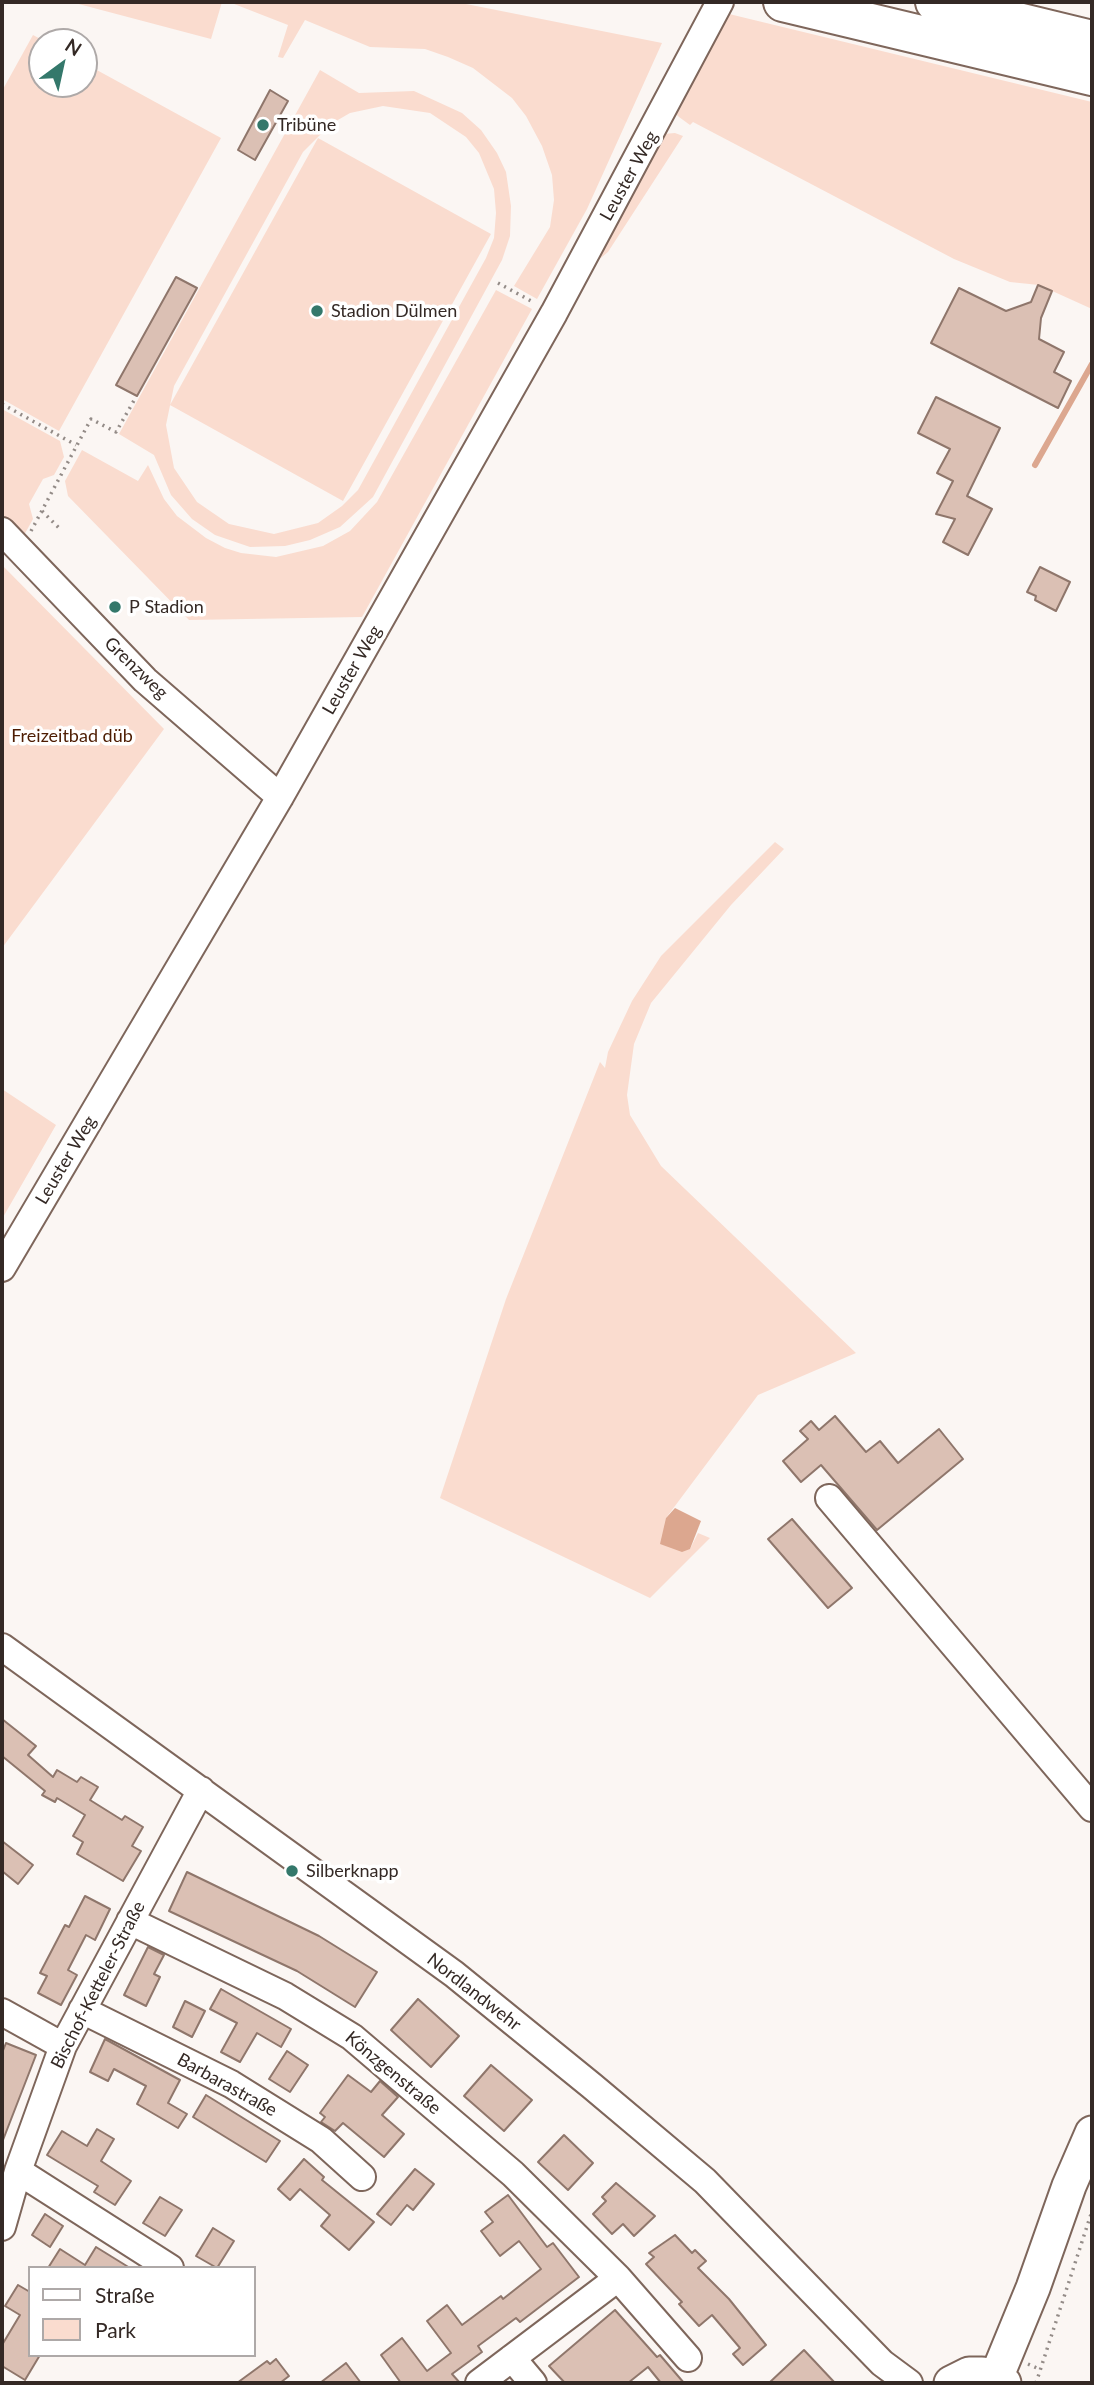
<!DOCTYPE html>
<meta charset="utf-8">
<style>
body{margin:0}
#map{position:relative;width:1094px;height:2385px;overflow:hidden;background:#fbf6f3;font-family:Lato,sans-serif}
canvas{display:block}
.frame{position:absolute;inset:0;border:4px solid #342925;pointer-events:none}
.legend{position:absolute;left:28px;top:2266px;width:228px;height:91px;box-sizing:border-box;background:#fff;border:2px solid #aea9a8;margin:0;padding:9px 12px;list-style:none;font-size:21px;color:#342925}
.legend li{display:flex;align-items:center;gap:14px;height:35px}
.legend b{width:35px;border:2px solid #aea9a8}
.north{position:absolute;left:28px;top:28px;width:70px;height:70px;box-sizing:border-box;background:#fff;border:2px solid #aea9a8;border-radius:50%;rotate:33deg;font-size:19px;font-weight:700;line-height:28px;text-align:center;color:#342925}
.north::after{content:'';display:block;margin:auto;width:24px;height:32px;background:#34786b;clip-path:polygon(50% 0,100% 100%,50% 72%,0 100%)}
</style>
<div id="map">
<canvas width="1094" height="2385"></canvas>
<div class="frame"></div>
<ul class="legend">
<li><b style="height:9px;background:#fff"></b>Straße</li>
<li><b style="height:19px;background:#fadccf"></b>Park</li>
</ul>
<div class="north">N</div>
</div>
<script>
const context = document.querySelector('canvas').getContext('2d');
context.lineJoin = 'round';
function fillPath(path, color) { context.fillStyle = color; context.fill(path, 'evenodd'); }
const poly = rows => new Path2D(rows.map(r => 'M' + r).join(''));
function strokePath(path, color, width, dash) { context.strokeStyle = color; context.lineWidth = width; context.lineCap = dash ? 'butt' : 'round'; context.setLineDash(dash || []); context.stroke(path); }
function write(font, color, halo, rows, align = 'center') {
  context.font = font + ' Lato,sans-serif'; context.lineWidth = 7; context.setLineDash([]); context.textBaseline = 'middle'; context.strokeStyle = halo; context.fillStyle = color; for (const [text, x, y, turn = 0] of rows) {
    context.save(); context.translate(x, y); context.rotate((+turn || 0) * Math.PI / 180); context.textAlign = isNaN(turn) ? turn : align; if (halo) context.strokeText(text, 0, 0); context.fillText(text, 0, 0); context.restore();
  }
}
fillPath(poly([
 [71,2,222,2,211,39],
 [229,2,456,2,662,43,587,209,537,299,514,286,550,227,554,200,552,175,542,146,526,116,512,98,473,68,448,57,425,49,370,47,305,20,283,58,278,57,288,25],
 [725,13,1092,102,1092,309,1039,285,1010,282,954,259,693,122,690,125,679,117,675,113,703,63,700,61],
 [33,35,46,42,42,42,42,84,84,84,84,63,221,138,59,431,2,399,2,91],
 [320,70,359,93,414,91,462,113,481,130,497,153,506,172,511,206,510,236,502,260,373,497,340,527,310,540,285,546,250,547,215,535,192,519,171,495,154,455,119,434],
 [383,106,430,113,466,137,479,153,494,189,496,213,494,238,486,258,358,490,342,506,318,523,274,534,229,524,197,502,174,468,166,425,174,386,303,152,331,124,350,113],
 [675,133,683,136,608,252,590,267,663,134],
 [318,138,491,234,343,501,170,405],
 [496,290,532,309,362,617,189,620,68,496,65,481,82,450,138,481,148,465,164,499,177,516,206,538,225,548,241,553,276,557,323,546,350,531,377,502],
 [2,409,60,441,64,457,54,475,43,479,29,504,33,519,23,537,2,515],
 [2,565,164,729,2,948],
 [775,842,784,849,731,905,651,1003,634,1044,627,1095,630,1115,661,1166,856,1353,758,1395,666,1518,690,1549,698,1533,710,1538,650,1598,440,1498,506,1299,600,1062,605,1068,608,1052,632,1001,661,956],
 [2,1089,56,1125,2,1219]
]), '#fadccf');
fillPath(poly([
 [675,1508,701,1521,690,1549,682,1552,660,1544,666,1518]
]), '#dca78f');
strokePath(poly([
 [1035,465,1092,364]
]), '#dca78f', 6);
const building = poly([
 [270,90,288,101,255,160,238,150,270,90],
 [176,277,197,288,137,396,116,385,176,277],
 [1038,285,1052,291,1041,318,1039,339,1064,352,1054,372,1071,381,1058,408,931,343,959,288,1006,311,1031,302,1038,285],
 [936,397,1000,428,967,496,992,509,968,555,943,542,955,519,936,514,953,481,937,473,950,449,918,433,936,397],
 [1040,567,1070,582,1056,611,1035,600,1036,596,1027,592,1040,567],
 [835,1416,866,1452,880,1441,898,1463,939,1429,963,1459,877,1530,821,1465,801,1482,783,1461,808,1439,800,1431,811,1421,819,1430,835,1416],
 [792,1519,852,1588,828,1608,768,1539,792,1519],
 [2,1719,36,1746,28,1755,53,1777,57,1770,77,1782,81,1777,98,1787,90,1800,122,1820,125,1816,143,1827,132,1846,141,1851,123,1881,77,1854,83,1842,73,1836,85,1815,57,1798,55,1802,42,1795,45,1791,2,1756,2,1719],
 [2,1841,33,1865,18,1884,2,1871,2,1841],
 [187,1872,319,1936,377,1972,355,2007,297,1971,169,1911,187,1872],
 [85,1896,110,1909,95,1940,86,1935,68,1970,77,1975,61,2005,38,1993,47,1976,40,1973,65,1925,69,1927,85,1896],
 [148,1947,164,1955,154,1974,160,1977,146,2006,124,1995,148,1947],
 [221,1989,291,2029,281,2047,257,2033,240,2062,221,2052,237,2023,210,2009,221,1989],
 [418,1999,459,2036,431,2067,391,2030,418,1999],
 [185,2001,205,2011,192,2037,173,2027,185,2001],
 [105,2039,180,2080,168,2103,187,2114,178,2128,137,2104,146,2086,114,2069,108,2081,90,2072,105,2039],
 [6,2043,36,2055,3,2140,2,2053,6,2043],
 [287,2051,308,2065,290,2092,269,2079,287,2051],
 [491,2065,532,2100,504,2131,464,2096,491,2065],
 [348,2075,371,2092,380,2081,398,2097,382,2115,404,2134,384,2157,343,2123,335,2131,321,2122,325,2117,320,2113,348,2075],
 [206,2095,280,2141,266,2162,193,2117,206,2095],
 [97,2129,114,2139,101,2161,131,2181,115,2205,94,2192,98,2186,47,2155,62,2131,87,2146,97,2129],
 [564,2135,593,2163,568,2190,538,2162,564,2135],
 [304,2159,324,2177,322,2180,374,2222,349,2250,321,2226,330,2215,300,2189,290,2200,278,2189,304,2159],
 [415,2169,434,2184,413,2210,407,2205,391,2225,377,2214,415,2169],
 [616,2183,655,2216,634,2236,623,2224,612,2234,593,2214,606,2201,602,2197,616,2183],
 [508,2195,547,2247,553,2243,579,2277,520,2322,516,2318,478,2346,482,2352,452,2374,460,2383,401,2383,381,2355,402,2338,427,2371,451,2353,427,2321,447,2305,462,2325,501,2296,503,2299,541,2269,519,2241,500,2256,481,2231,493,2222,485,2212,508,2195],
 [160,2197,182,2210,165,2236,143,2223,160,2197],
 [45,2214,63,2226,50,2247,32,2235,45,2214],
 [213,2228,234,2241,217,2268,196,2256,213,2228],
 [675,2235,692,2253,695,2250,706,2261,698,2268,729,2299,766,2345,743,2365,733,2354,740,2348,712,2315,699,2326,679,2304,682,2302,646,2264,654,2257,649,2253,675,2235],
 [96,2247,130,2268,48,2268,60,2249,85,2265,96,2247],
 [18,2285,30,2292,30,2355,40,2355,25,2380,2,2366,2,2345,20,2315,5,2306,18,2285],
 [615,2310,657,2357,660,2355,684,2383,661,2383,648,2367,628,2383,565,2383,549,2366,615,2310],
 [804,2350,835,2383,769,2383,804,2350],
 [276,2359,289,2376,280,2383,237,2383,267,2361,270,2364,276,2359],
 [346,2363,361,2383,320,2383,346,2363]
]);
fillPath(building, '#dbc0b4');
strokePath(building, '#8f766b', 2);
const minor = poly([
 [2,531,145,680,280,797],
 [2,1268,280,797,554,313,720,2],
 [829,1498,1092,1808],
 [2,1647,454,1974,592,2086,705,2181,882,2363,909,2383],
 [130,1921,285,1996,352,2037,513,2174,618,2278],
 [82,2010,231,2084,321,2140,362,2177],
 [2,2012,63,2046],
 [18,2171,170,2268],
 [2,2227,18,2171,63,2046,201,1790],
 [512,2358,533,2383],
 [479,2383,618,2278,688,2358]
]);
const major = poly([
 [996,2378,1033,2288,1069,2186,1092,2133],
 [951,2383,969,2374,982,2374,1004,2383]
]);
const highway = poly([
 [783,2,1092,76],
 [935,2,1092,40]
]);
strokePath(minor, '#7e665b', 30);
strokePath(major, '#7e665b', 37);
strokePath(highway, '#7e665b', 42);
strokePath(poly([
 [498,283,533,302],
 [2,404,76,445],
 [42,511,61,530],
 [31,531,91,419,116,432,136,397],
 [1028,2364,1039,2369],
 [1036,2383,1092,2211]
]), '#938b87', 3.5, [2, 5]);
strokePath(minor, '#fff', 26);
strokePath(major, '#fff', 33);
strokePath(highway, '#fff', 38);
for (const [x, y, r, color] of [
 [263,125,7,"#34786b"],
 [317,311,7,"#34786b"],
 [115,607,7,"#34786b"],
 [292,1871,7,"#34786b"]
]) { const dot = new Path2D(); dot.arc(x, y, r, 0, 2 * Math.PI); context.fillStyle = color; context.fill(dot); strokePath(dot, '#fff', 2.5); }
write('18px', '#342925', '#fff', [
 ["Tribüne",277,125],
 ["Stadion Dülmen",331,311],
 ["P Stadion",129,607],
 ["Silberknapp",306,1871]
], 'left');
write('18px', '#342925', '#fff', [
 ["Leuster Weg",629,176,-61],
 ["Grenzweg",136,668,44],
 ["Leuster Weg",352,670,-60],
 ["Leuster Weg",66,1160,-59],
 ["Bischof-Ketteler-Straße",98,1985,-63],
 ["Nordlandwehr",474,1992,38],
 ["Könzgenstraße",393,2073,40],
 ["Barbarastraße",227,2085,29]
]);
write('18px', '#4d1d03', '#fff', [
 ["Freizeitbad düb",72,736]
]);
</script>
